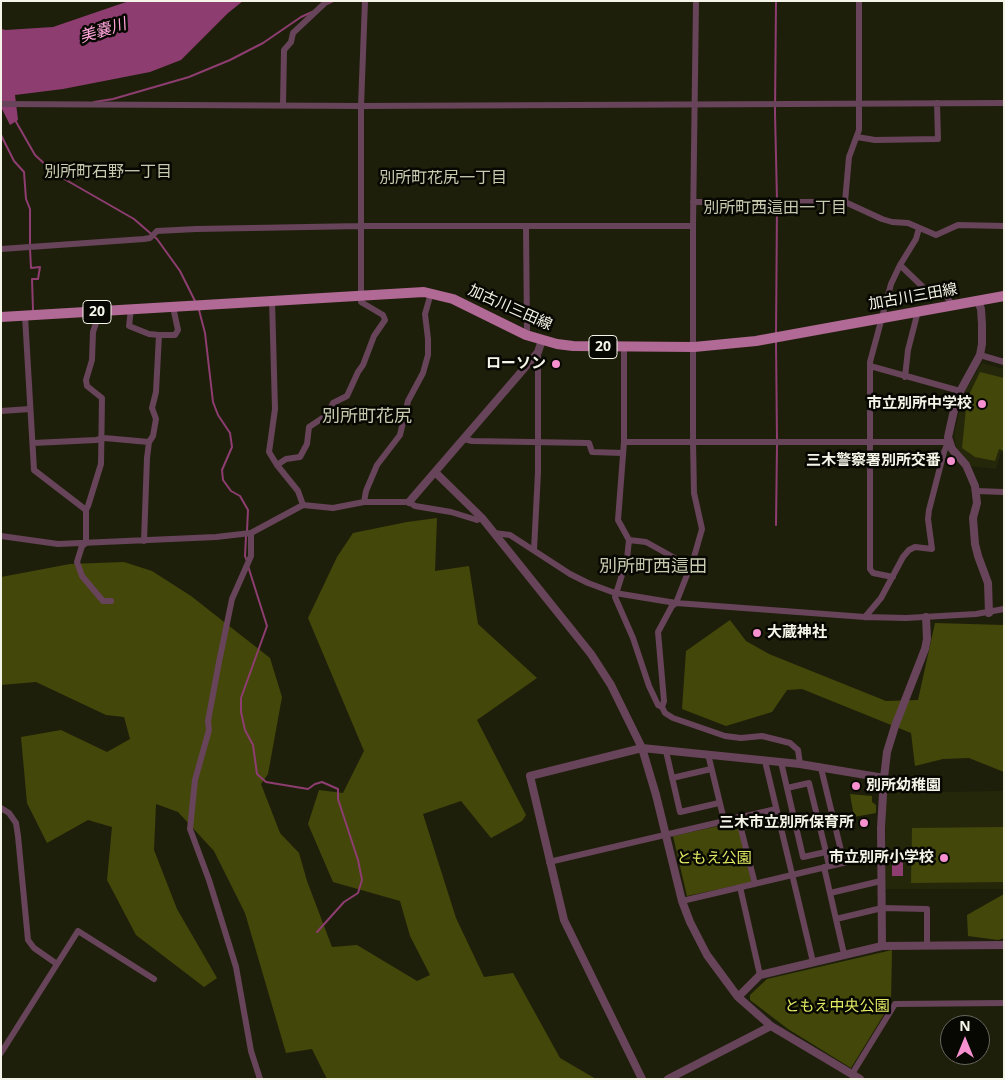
<!DOCTYPE html>
<meta charset="utf-8">
<style>
body{margin:0}
#map{position:relative;width:1005px;height:1080px;overflow:hidden;background:#1e1f0a;font-family:"Noto Sans",sans-serif}
canvas{display:block}
.frame{position:absolute;inset:0;border:2px solid #f4f5e8;pointer-events:none}
.north{position:absolute;left:940px;top:1015px;width:50px;height:50px;box-sizing:border-box;background:#080802;border:1px solid #66675e;border-radius:50%;rotate:0deg;font-size:14px;font-weight:700;line-height:20px;text-align:center;color:#f4f5e8}
.north::after{content:'';display:block;margin:auto;width:18px;height:22px;background:#f690cf;clip-path:polygon(50% 0,100% 100%,50% 72%,0 100%)}
</style>
<div id="map">
<canvas width="1005" height="1080"></canvas>
<div class="frame"></div>
<div class="north">N</div>
</div>
<script>
const context = document.querySelector('canvas').getContext('2d');
context.lineJoin = 'round';
function fillPath(path, color) { context.fillStyle = color; context.fill(path, 'evenodd'); }
const poly = rows => new Path2D(rows.map(r => 'M' + r).join(''));
function strokePath(path, color, width, dash) { context.strokeStyle = color; context.lineWidth = width; context.lineCap = dash ? 'butt' : 'round'; context.setLineDash(dash || []); context.stroke(path); }
function write(font, color, halo, rows, align = 'center') {
  context.font = font + ' "Noto Sans","Noto Sans JP",sans-serif'; context.lineWidth = 5; context.setLineDash([]); context.textBaseline = 'middle'; context.strokeStyle = halo; context.fillStyle = color; for (const [text, x, y, turn = 0] of rows) {
    context.save(); context.translate(x, y); context.rotate((+turn || 0) * Math.PI / 180); context.textAlign = isNaN(turn) ? turn : align; if (halo) context.strokeText(text, 0, 0); context.fillText(text, 0, 0); context.restore();
  }
}
fillPath(poly([
 [982,363,1004,369,1004,453,1001,452,996,469,971,466,956,446,954,435,964,392],
 [1004,791,1004,889,885,889,886,793]
]), '#25270a');
fillPath(poly([
 [980,372,1004,378,1004,451,999,449,995,461,975,457,962,448,967,399],
 [437,518,435,571,469,566,478,624,537,678,477,720,526,815,522,821,491,838,461,801,423,814,456,918,484,977,513,973,560,1058,596,1079,327,1079,312,1049,286,1053,245,913,214,851,178,812,156,804,154,850,177,909,217,978,204,987,136,935,107,880,112,827,88,820,47,843,27,803,21,737,61,730,107,752,130,739,124,717,106,715,36,682,1,685,1,577,70,564,124,562,152,571,191,596,270,658,282,697,268,774,261,784,280,833,299,853,307,881,332,947,357,945,417,981,430,975,410,936,400,901,333,882,308,824,319,790,343,793,364,751,308,618,337,557,353,533,407,522],
 [730,620,746,641,769,654,886,701,918,700,935,623,1004,625,1004,772,969,758,943,759,915,766,911,733,802,689,787,690,772,712,726,726,682,709,686,651],
 [850,794,872,796,872,802,876,805,876,813,854,817],
 [737,822,752,882,687,896,673,836],
 [1004,827,1004,882,911,883,912,828],
 [1004,894,1004,938,998,940,968,936,967,915],
 [892,950,891,1003,851,1068,788,1029,750,1000,750,995,767,979]
]), '#44470a');
fillPath(poly([
 [129,1,243,1,228,13,181,60,150,72,63,89,15,95,18,120,10,125,1,107,1,29,6,30,53,27],
 [892,856,903,856,903,876,892,876]
]), '#8e3d71');
strokePath(poly([
 [776,1,775,113,777,200],
 [327,4,333,1],
 [94,102,113,99,189,77,230,60,263,43,301,17,312,12],
 [15,120,35,155,48,167,66,180,134,219,157,239,180,271,195,301],
 [1,135,14,161,24,172,26,199,30,209,30,244],
 [30,249,31,268,40,267,38,279,32,279,33,310],
 [199,310,205,333,213,402,218,415,230,433,232,447,222,470,223,480,231,491,240,496,248,510,247,531],
 [776,335,777,205],
 [776,342,777,440],
 [776,525,777,445],
 [246,536,245,556,247,561],
 [248,566,267,626,241,698,241,712,245,730,253,745,257,774,266,782,308,789,315,784,322,782,338,789,338,799,358,860,362,880,358,893,344,902,317,932]
]), '#8e3d71', 2);
strokePath(poly([
 [696,1,693,226,693,442,694,493,702,529,694,557,676,603,672,606,658,632,664,701,662,707,665,713,673,718,725,736,741,738,762,736,790,743,798,750,800,764],
 [1,104,361,106,1004,103],
 [283,105,284,50,291,42,293,33,327,1],
 [857,137,875,140,938,139,937,103],
 [693,202,845,202,882,219,892,222,908,223,936,235,958,225,1004,226],
 [845,202,849,157,859,130,859,1],
 [1,249,144,239,150,238,157,231,196,229,362,226,693,226],
 [900,265,926,290,946,296,953,305],
 [272,300,275,409,269,452,277,465],
 [131,309,129,326,149,334,159,335],
 [25,316,34,470,86,510,86,543,82,546,77,562,82,576,103,601,111,601],
 [526,335,527,330,526,226],
 [624,347,624,442,618,520,629,540,627,559,615,597,633,638,649,686,658,705,662,707],
 [980,355,1004,362],
 [870,366,960,391],
 [905,377,908,350,918,311],
 [1,411,30,409],
 [464,439,472,441,589,443,592,452,623,453],
 [624,442,948,442,944,452,929,510,928,519,932,549,915,547,909,550,903,557,881,598,865,617],
 [33,443,96,440,104,438,149,442],
 [976,491,1004,492],
 [364,502,366,491,377,465,400,435,408,401,423,373,428,355,428,339,425,314,431,293],
 [303,505,298,491,277,465,286,459,300,457,307,444,309,427,327,415,333,403,347,396,358,372,363,365,374,336,385,320,383,315,361,302,361,106,365,1],
 [86,510,88,506,101,464,102,398,87,386,86,380,92,360,93,332,100,311],
 [251,533,251,556,232,599,219,662,208,721,209,730,195,780,190,829,209,880,236,967,251,1051,260,1079],
 [494,533,510,535,570,574,588,583,615,593,676,603,865,617,906,618,976,614,1004,609],
 [1,536,58,544,216,537,251,533,303,505,333,508,364,502,409,502,415,506,451,512,477,520,482,518],
 [629,540,646,542,682,562,689,569],
 [144,541,147,458,149,442,153,436,156,419,152,408,156,392,159,335,175,335,178,330,173,307],
 [534,550,538,472,538,352],
 [893,577,873,573,870,569,870,362,891,284,900,265,916,239,919,228],
 [666,751,680,812,719,803],
 [708,754,724,820],
 [765,761,813,962],
 [781,762,803,857,826,852,829,866],
 [821,768,844,863],
 [672,778,711,769],
 [787,788,809,783,826,852],
 [1,808,9,813,16,823,18,836,28,940,34,948,57,964],
 [738,817,755,884],
 [549,862,776,809],
 [824,867,844,954],
 [740,887,760,975],
 [830,893,881,881],
 [682,901,881,854],
 [836,919,882,908,927,909,927,946],
 [1,1053,78,931,154,979],
 [852,1074,895,1004,1004,1003]
]), '#674459', 6);
strokePath(poly([
 [978,301,981,309,982,324,982,344,980,355,957,397,948,437,952,449,966,465,975,486,977,503,973,518,975,544,978,556,988,583,989,613],
 [436,473,482,518,591,654,611,685,642,748,656,795,682,901,690,922,707,955,738,997,771,1026,860,1079],
 [409,502,522,371,538,352,542,340],
 [882,946,881,828,884,778,887,752,895,726,925,649,927,639,926,617],
 [738,997,760,975,882,946,1004,945],
 [642,1079,564,920,530,776,642,748,800,764,884,778],
 [668,1079,771,1026]
]), '#674459', 8);
strokePath(poly([
 [1,317,424,292,453,299,526,335,557,344,573,346,694,347,756,341,1004,296]
]), '#b16995', 10);
for (const [x, y, r, color] of [
 [556,364,5,"#f690cf"],
 [982,404,5,"#f690cf"],
 [951,461,5,"#f690cf"],
 [757,633,5,"#f690cf"],
 [856,786,5,"#f690cf"],
 [864,823,5,"#f690cf"],
 [944,858,5,"#f690cf"]
]) { const dot = new Path2D(); dot.arc(x, y, r, 0, 2 * Math.PI); context.fillStyle = color; context.fill(dot); strokePath(dot, '#080802', 2); }
for (const [x, y, w] of [
 [97,312,28],
 [603,347,28]
]) { const box = new Path2D(); box.roundRect(x - w / 2, y - 11.5, w, 23, 4); context.fillStyle = '#080802'; context.fill(box); strokePath(box, '#f4f5e8', 1); }
write('bold 14px', '#f4f5e8', null, [
 ["20",97,312],
 ["20",603,347]
]);
write('15px', '#f4f5e8', '#080802', [
 ["加古川三田線",913,297,-10],
 ["加古川三田線",510,308,24]
]);
write('bold 15px', '#f4f5e8', '#080802', [
 ["ローソン",546,364],
 ["市立別所中学校",972,404],
 ["三木警察署別所交番",941,461],
 ["大蔵神社",767,633,"left"],
 ["別所幼稚園",866,786,"left"],
 ["三木市立別所保育所",854,823],
 ["市立別所小学校",934,858]
], 'right');
write('15px', '#e3eb64', '#080802', [
 ["ともえ公園",714,859],
 ["ともえ中央公園",837,1007]
]);
write('italic 16px', '#fda3d9', '#080802', [
 ["美嚢川",103,31,-17]
]);
write('16px', '#c8cbb0', '#080802', [
 ["別所町石野一丁目",108,172],
 ["別所町花尻一丁目",443,178],
 ["別所町西這田一丁目",775,208]
]);
write('18px', '#c8cbb0', '#080802', [
 ["別所町花尻",367,417],
 ["別所町西這田",653,567]
]);
</script>
